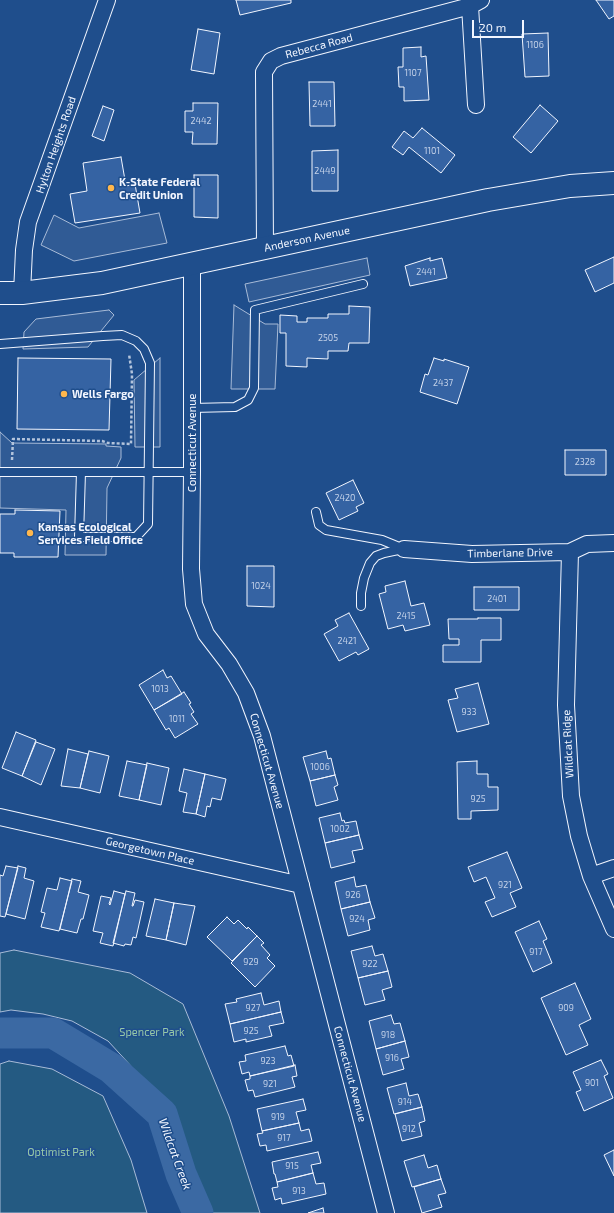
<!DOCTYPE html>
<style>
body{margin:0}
#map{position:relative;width:614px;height:1213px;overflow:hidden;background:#1f4e8c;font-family:"Exo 2",sans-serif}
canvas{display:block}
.scale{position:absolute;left:472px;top:20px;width:52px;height:18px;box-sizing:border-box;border:2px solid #f2f6ff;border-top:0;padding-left:5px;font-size:12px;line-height:14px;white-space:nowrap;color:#f2f6ff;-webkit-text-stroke:3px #1f4e8c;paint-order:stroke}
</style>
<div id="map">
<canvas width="614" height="1213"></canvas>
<div class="scale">20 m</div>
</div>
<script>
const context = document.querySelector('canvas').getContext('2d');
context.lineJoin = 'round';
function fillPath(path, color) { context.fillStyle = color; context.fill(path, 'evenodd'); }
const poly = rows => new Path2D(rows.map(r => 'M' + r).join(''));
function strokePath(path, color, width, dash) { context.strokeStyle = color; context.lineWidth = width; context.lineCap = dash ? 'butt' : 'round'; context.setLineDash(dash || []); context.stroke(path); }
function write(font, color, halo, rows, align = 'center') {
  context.font = font + ' "Exo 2",sans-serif'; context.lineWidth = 3; context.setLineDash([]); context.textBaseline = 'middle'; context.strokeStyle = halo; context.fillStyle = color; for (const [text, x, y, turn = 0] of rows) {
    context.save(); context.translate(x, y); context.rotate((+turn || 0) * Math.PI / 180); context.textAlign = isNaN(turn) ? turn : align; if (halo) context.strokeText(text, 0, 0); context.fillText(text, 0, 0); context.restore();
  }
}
const green = poly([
 [14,950,130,973,183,1004,229,1116,260,1213,213,1213,197,1179,169,1113,143,1079,108,1041,72,1021,43,1014,11,1010,0,1012,0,953,14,950],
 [9,1061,52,1069,103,1096,131,1160,147,1213,0,1213,0,1064,9,1061]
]);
fillPath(green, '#245a82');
strokePath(green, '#a8bbd7', 1);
const parking = poly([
 [159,213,167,243,74,261,41,245,54,215,79,228,159,213],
 [367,258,370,275,249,302,245,284,367,258],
 [234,305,265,324,278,324,275,389,231,389,234,305],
 [109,310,114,315,88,347,23,349,24,332,36,319,109,310],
 [160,358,160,447,135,447,134,380,160,358],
 [0,432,12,443,106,444,106,446,121,447,121,458,107,488,106,555,65,555,66,510,0,508,0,432]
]);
fillPath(parking, '#305b95');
strokePath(parking, '#a8bbd7', 1);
strokePath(poly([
 [0,1033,53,1033,111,1068,162,1114,181,1174,198,1213]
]), '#3b69a3', 31);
const building = poly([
 [236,0,291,0,291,3,240,15,236,0],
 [596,0,614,0,614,16,609,19,596,0],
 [198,29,220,33,214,74,191,70,198,29],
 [548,33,549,76,525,77,522,34,548,33],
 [421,47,421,57,426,56,429,100,404,101,404,87,399,87,398,67,403,67,403,48,421,47],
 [309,82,334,82,335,126,310,126,309,82],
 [193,103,218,103,217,144,192,144,193,132,185,132,185,111,193,111,193,103],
 [540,105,558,121,531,153,513,137,540,105],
 [103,106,114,110,104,141,92,136,103,106],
 [422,128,455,155,441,173,409,147,403,155,392,147,404,131,413,138,422,128],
 [338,150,338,191,312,191,312,151,338,150],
 [121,157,126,186,135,184,140,213,75,223,70,194,87,191,83,163,121,157],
 [194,175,218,175,218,218,194,217,194,175],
 [614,257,614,283,595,292,585,270,614,257],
 [430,258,430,261,442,258,447,278,410,286,405,266,430,258],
 [349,306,370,307,369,343,349,343,348,351,328,351,328,359,307,358,307,367,286,366,286,333,280,333,280,315,297,316,297,322,307,322,307,318,328,318,328,314,349,314,349,306],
 [18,358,111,359,109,430,17,429,18,358],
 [434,358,444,361,444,359,469,367,457,404,420,392,425,374,428,375,434,358],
 [565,450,606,450,606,475,565,475,565,450],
 [353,480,364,503,356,507,358,511,339,520,326,493,353,480],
 [15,510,60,511,58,557,14,557,14,553,0,553,0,514,15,514,15,510],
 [247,566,274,566,274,607,247,606,247,566],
 [405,581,411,606,424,603,430,625,405,631,403,625,388,629,379,594,386,592,385,586,405,581],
 [474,587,519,587,519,610,474,610,474,587],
 [349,613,369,649,358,655,356,652,339,661,324,634,338,626,335,620,349,613],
 [478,618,501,618,501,640,481,640,481,662,443,662,443,645,459,645,459,639,449,639,448,619,478,619,478,618],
 [163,670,167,678,171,676,182,694,154,710,139,685,163,670],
 [478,683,489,724,457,732,448,700,458,698,455,689,478,683],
 [184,692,191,703,189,704,194,712,191,714,198,724,175,738,169,728,166,730,154,710,184,692],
 [16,732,36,740,22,776,2,768,16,732],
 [36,742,55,749,41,785,22,776,36,742],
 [68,749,88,754,80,788,61,786,68,749],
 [89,751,109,756,100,793,80,788,89,751],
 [326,751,328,759,331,758,335,775,310,781,303,757,326,751],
 [127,761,147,765,139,800,119,796,127,761],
 [477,761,477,774,488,774,488,787,498,787,498,810,471,811,471,819,458,819,457,762,477,761],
 [147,763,169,768,161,805,139,800,147,763],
 [184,769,205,774,196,814,183,812,187,793,179,791,184,769],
 [205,774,226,779,221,800,212,798,210,807,207,806,205,817,196,814,205,774],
 [335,775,338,785,334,787,338,800,316,806,310,781,335,775],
 [340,813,342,821,344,820,345,823,356,821,359,835,325,843,319,818,340,813],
 [359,835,363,849,352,851,355,862,331,868,325,843,359,835],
 [507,852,522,888,510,893,516,907,492,917,485,902,495,898,486,877,474,882,468,867,507,852],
 [6,866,18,868,5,917,0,916,0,875,3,876,6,866],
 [18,866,26,868,24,878,34,881,25,919,6,914,18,866],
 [354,877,356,887,366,885,370,902,341,909,335,882,354,877],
 [60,878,72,881,59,931,41,927,45,913,41,912,47,888,57,890,60,878],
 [72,879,81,881,78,892,89,895,83,919,81,919,77,933,60,929,72,879],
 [114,891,125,894,113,946,100,943,103,933,93,931,101,896,111,898,109,904,110,905,114,891],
 [126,891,135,893,132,906,133,906,135,900,144,902,136,938,133,937,131,945,125,944,124,946,113,943,126,891],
 [155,899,174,903,166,940,146,936,155,899],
 [370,902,375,918,368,920,370,930,348,936,341,909,370,902],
 [174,903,195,906,186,945,166,940,174,903],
 [227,917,234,924,238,920,247,929,248,927,257,936,232,961,207,937,227,917],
 [539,921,547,939,543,941,552,963,533,972,515,932,539,921],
 [257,936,264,943,261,945,270,955,267,958,275,966,255,987,231,963,257,936],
 [372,946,375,956,383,954,388,971,358,978,351,951,372,946],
 [388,971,392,987,382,990,385,1000,365,1005,358,978,388,971],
 [575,983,591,1019,579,1025,588,1045,566,1055,541,998,575,983],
 [261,993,264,1005,279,1001,281,1012,230,1024,225,1004,237,1002,236,999,261,993],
 [281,1012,284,1023,269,1026,272,1036,246,1042,246,1039,234,1042,230,1024,281,1012],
 [391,1015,394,1024,400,1023,405,1041,376,1049,369,1021,391,1015],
 [405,1041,409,1057,401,1059,404,1069,383,1075,376,1049,405,1041],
 [285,1046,288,1056,291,1055,294,1066,250,1076,249,1072,242,1074,239,1062,246,1061,245,1055,285,1046],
 [601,1060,608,1074,604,1076,613,1098,584,1111,576,1092,581,1090,573,1072,601,1060],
 [295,1065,297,1076,292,1077,295,1087,255,1097,253,1090,248,1091,245,1080,250,1079,250,1076,295,1065],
 [406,1083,409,1096,418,1094,422,1107,394,1114,387,1088,406,1083],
 [303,1099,306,1110,296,1112,299,1123,262,1131,257,1109,303,1099],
 [422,1107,425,1121,419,1123,422,1136,402,1141,395,1114,422,1107],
 [299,1123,301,1131,309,1129,312,1141,267,1151,266,1145,260,1146,257,1134,263,1133,262,1131,299,1123],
 [614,1150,614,1176,604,1155,614,1150],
 [318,1152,321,1163,311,1165,313,1173,277,1182,275,1174,274,1174,272,1162,318,1152],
 [424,1155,428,1168,437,1165,441,1179,412,1187,404,1161,424,1155],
 [313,1173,316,1184,324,1183,326,1194,282,1204,281,1198,275,1200,272,1188,278,1187,277,1182,313,1173],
 [441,1179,446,1193,438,1195,442,1207,422,1213,414,1187,441,1179],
 [323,1208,324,1213,308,1213,323,1208]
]);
fillPath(building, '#3563a3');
strokePath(building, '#f2f6ff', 1);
const service = poly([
 [0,344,103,336,122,335,136,341,144,349,150,363,148,524,136,537,79,537,81,472],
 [192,408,235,407,248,400,254,388,255,310,363,284],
 [0,472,192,472],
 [316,512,319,525,326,530,382,540,404,549],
 [361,606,361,593,364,578,370,563,376,556,384,553,403,549]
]);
const minor = poly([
 [470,6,476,105],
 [265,248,264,72,271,61,281,56,470,6,481,0],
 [192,263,192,472,191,569,194,604,206,634,229,664,246,693,262,736,386,1213],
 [22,293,24,250,28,222,107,0],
 [404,549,472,554,570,552,587,544,614,543],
 [570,552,566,705,571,796,579,836,591,876,614,929],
 [0,817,301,885],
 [591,876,614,868]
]);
const secondary = poly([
 [0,293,22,293,102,283,488,200,570,186,614,183]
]);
strokePath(service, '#f2f6ff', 10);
strokePath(minor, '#f2f6ff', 18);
strokePath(secondary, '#f2f6ff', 24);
strokePath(poly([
 [12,460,13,439,102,441,108,443,131,444,132,374,129,354]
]), '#b3c4dc', 2.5, [3, 2]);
strokePath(service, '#1f4e8c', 8);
strokePath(minor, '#1f4e8c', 16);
strokePath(secondary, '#1f4e8c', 22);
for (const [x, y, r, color] of [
 [111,188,4,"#ffb74d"],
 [64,394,4,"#ffb74d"],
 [30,533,4,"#ffb74d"]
]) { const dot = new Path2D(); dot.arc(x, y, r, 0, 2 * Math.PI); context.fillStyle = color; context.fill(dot); strokePath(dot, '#1f4e8c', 1.5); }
write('9px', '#c3d1e8', null, [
 ["1106",535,45],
 ["1107",413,73],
 ["2441",322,104],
 ["2442",201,121],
 ["1101",432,151],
 ["2449",325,171],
 ["2441",426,272],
 ["2505",328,338],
 ["2437",443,383],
 ["2328",585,462],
 ["2420",345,498],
 ["1024",261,586],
 ["2401",497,599],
 ["2415",406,616],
 ["2421",347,641],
 ["1013",160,689],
 ["933",469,712],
 ["1011",177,719],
 ["1006",320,767],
 ["925",478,799],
 ["1002",340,829],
 ["921",505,885],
 ["926",353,895],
 ["924",357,919],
 ["917",536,952],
 ["929",251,962],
 ["922",370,964],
 ["927",253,1008],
 ["909",566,1008],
 ["925",251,1031],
 ["918",388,1035],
 ["916",392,1058],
 ["923",268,1061],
 ["901",592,1083],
 ["921",270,1084],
 ["914",405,1102],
 ["919",278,1117],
 ["912",409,1129],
 ["917",284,1138],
 ["915",292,1166],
 ["913",299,1191]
]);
write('11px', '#f2f6ff', '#1f4e8c', [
 ["Rebecca Road",319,46,-15],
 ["Hylton Heights Road",56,145,-71],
 ["Anderson Avenue",307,239,-12],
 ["Connecticut Avenue",192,443,-90],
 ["Timberlane Drive",510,553,-1],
 ["Wildcat Ridge",568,744,-93],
 ["Connecticut Avenue",267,761,74],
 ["Georgetown Place",150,851,13],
 ["Connecticut Avenue",350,1074,75]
]);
write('bold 11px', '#f2f6ff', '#1f4e8c', [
 ["K-State Federal",119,182],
 ["Credit Union",119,195],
 ["Wells Fargo",72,394],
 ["Kansas Ecological",38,527],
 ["Services Field Office",38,540]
], 'left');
write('11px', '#97c8a6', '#1f4e8c', [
 ["Spencer Park",152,1032],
 ["Optimist Park",61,1152]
]);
write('italic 12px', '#f2f6ff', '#1f4e8c', [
 ["Wildcat Creek",175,1154,70]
]);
</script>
